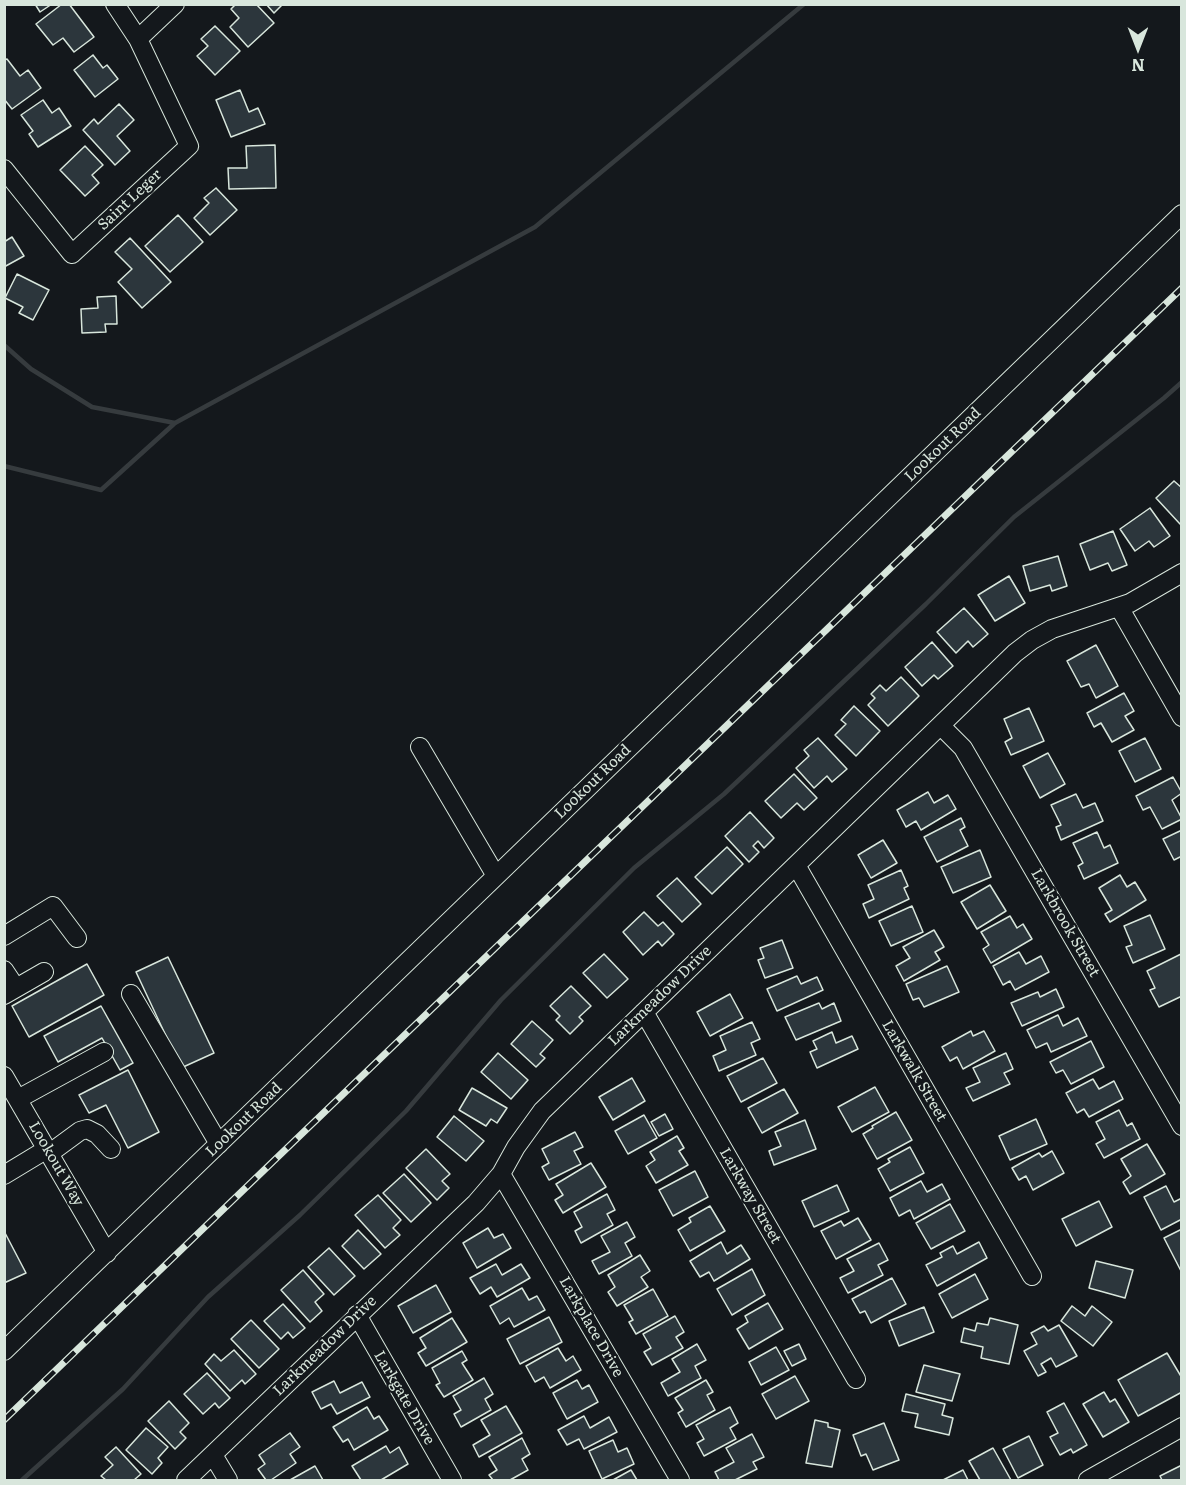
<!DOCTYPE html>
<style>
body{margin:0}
#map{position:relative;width:1186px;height:1485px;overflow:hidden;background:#14181c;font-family:Literata,serif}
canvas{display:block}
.frame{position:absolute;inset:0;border:6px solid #d8e6dc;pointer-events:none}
.north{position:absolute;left:1108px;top:18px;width:60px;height:60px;-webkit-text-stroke:4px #14181c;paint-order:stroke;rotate:180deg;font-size:16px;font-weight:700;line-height:24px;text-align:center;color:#d8e6dc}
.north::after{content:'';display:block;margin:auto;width:21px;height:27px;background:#d8e6dc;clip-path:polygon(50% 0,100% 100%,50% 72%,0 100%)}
</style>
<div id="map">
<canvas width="1186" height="1485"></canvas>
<div class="frame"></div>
<div class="north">N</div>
</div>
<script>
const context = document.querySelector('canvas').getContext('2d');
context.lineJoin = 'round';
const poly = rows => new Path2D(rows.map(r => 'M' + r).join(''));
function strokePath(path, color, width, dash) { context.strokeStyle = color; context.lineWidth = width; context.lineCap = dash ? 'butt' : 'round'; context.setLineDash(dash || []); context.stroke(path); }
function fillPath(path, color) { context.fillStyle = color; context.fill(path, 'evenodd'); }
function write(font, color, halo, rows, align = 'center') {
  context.font = font + ' Literata,serif'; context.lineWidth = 4.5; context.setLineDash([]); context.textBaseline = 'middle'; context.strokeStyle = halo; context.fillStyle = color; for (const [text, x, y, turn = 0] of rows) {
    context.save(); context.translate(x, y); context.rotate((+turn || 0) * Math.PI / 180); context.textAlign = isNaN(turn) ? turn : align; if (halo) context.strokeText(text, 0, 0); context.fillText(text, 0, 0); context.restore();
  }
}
strokePath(poly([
 [4,345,31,369,92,407,175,423],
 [4,466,101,490,175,423,535,227,804,4],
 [22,1480,123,1389,208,1297,300,1215,406,1111,501,1000,634,868,724,794,926,604,1014,517,1164,398,1182,382]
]), '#363b3e', 4.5);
const building = poly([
 [35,4,52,4,40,12,35,4],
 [62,4,69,4,94,37,74,52,63,38,53,45,36,24,62,4],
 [236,4,256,4,274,23,248,47,230,27,239,18,231,9,236,4],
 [266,4,283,4,274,13,266,4],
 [215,26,240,51,215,75,197,56,208,46,201,39,215,26],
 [93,55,103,68,107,65,118,79,95,97,74,70,93,55],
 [7,59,20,76,28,70,41,88,12,109,4,99,4,60,7,59],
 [240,90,249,112,258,108,265,124,231,137,216,100,240,90],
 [43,100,52,113,59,108,71,126,38,147,29,134,33,131,21,115,43,100],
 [119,104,134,120,117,136,130,151,115,165,83,130,94,119,98,124,119,104],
 [275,145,276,188,229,189,228,168,247,168,246,146,275,145],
 [85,146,103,165,92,175,99,183,85,196,60,170,85,146],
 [216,188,237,210,210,235,194,218,209,203,204,198,216,188],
 [178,215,203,242,170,272,145,246,178,215],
 [12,237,24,256,4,267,4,242,12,237],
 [130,238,171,282,142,308,118,282,132,269,115,252,130,238],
 [17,274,49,290,33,320,19,313,23,307,5,298,17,274],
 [116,296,117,324,105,324,106,332,82,333,81,309,98,308,97,297,116,296],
 [1174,481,1182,488,1182,522,1180,524,1156,498,1174,481],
 [1150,508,1170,536,1154,547,1149,541,1135,551,1120,529,1150,508],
 [1113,531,1127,565,1112,571,1108,563,1090,570,1080,544,1113,531],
 [1058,556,1067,586,1052,591,1050,585,1030,591,1023,566,1058,556],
 [1009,576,1025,603,995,621,978,595,1009,576],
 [964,608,988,634,973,647,968,641,956,653,937,632,964,608],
 [932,642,953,666,938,679,934,675,922,686,905,667,932,642],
 [1096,645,1118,686,1096,698,1089,684,1081,687,1067,661,1096,645],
 [901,677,919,696,888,726,868,705,875,698,871,694,880,685,886,691,901,677],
 [1124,693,1134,711,1125,716,1134,730,1112,742,1101,723,1094,727,1087,713,1124,693],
 [854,706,880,731,856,756,835,735,846,724,841,720,854,706],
 [1029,708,1044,741,1011,755,1005,742,1012,738,1004,719,1029,708],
 [818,738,847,769,832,782,827,776,814,788,796,768,809,756,804,750,818,738],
 [1145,738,1161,769,1135,782,1119,751,1145,738],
 [1048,753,1065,784,1040,798,1023,766,1048,753],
 [794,774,817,798,804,810,797,803,781,818,765,801,794,774],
 [1173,777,1182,793,1172,800,1182,819,1162,829,1150,807,1143,810,1136,796,1173,777],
 [928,792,934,803,948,795,956,809,921,830,916,821,906,827,897,810,928,792],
 [1076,794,1083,808,1095,803,1103,821,1061,840,1056,827,1061,825,1051,805,1076,794],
 [750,812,774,838,764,848,758,841,753,846,759,852,749,862,725,836,750,812],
 [961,818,965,827,960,830,968,846,937,862,924,837,961,818],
 [1182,830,1182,856,1174,860,1163,839,1182,830],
 [1097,832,1104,848,1110,845,1118,863,1084,879,1078,866,1083,863,1073,843,1097,832],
 [883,840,897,863,871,878,858,855,883,840],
 [727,847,743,864,712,894,695,877,727,847],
 [980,850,991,877,953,893,941,867,980,850],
 [901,870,908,886,904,888,909,899,869,918,863,904,874,899,868,885,901,870],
 [1120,875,1127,887,1135,882,1146,900,1110,922,1105,914,1112,910,1099,888,1120,875],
 [677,878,701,904,682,922,657,896,677,878],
 [990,885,1006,911,977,929,961,902,990,885],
 [912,906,923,932,891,946,879,921,912,906],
 [644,912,658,926,663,922,674,934,662,946,658,941,643,955,623,932,644,912],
 [1150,915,1165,949,1133,963,1126,947,1132,945,1124,926,1150,915],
 [1010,916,1017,928,1023,924,1032,939,991,963,983,949,989,945,981,932,1010,916],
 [934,930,944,947,935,952,940,960,904,981,896,966,910,958,903,947,934,930],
 [782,940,793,968,765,978,758,960,764,958,760,948,782,940],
 [1019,952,1026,964,1041,956,1049,972,1015,990,1010,981,1003,985,993,966,1019,952],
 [604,954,628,979,607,998,583,973,604,954],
 [1181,954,1182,996,1159,1007,1150,990,1155,988,1147,971,1181,954],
 [168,957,214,1053,181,1068,136,972,168,957],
 [87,964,104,995,29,1037,12,1006,87,964],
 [947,966,959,992,924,1007,919,998,913,1000,906,984,947,966],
 [797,976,801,984,817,977,823,990,777,1011,767,989,797,976],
 [571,986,591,1006,579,1017,583,1021,570,1034,556,1020,560,1016,550,1006,571,986],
 [1056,989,1064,1007,1022,1026,1011,1003,1038,992,1040,997,1056,989],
 [730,994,743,1018,710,1036,697,1012,730,994],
 [819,1003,822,1009,834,1003,841,1021,796,1040,785,1017,819,1003],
 [101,1006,133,1063,120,1070,102,1038,58,1062,44,1036,101,1006],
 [1058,1015,1063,1026,1078,1018,1087,1036,1051,1052,1047,1043,1036,1048,1027,1030,1058,1015],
 [532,1021,553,1040,540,1054,545,1058,536,1067,511,1044,532,1021],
 [752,1022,760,1039,751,1043,756,1055,719,1071,713,1056,726,1050,720,1036,752,1022],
 [971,1031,973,1036,984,1031,995,1051,963,1069,957,1057,950,1061,942,1047,971,1031],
 [832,1032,836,1043,852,1036,858,1049,817,1068,810,1052,817,1049,813,1041,832,1032],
 [1091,1041,1104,1067,1071,1084,1063,1070,1056,1073,1050,1062,1091,1041],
 [498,1053,528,1080,511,1099,481,1072,498,1053],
 [1006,1053,1013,1069,1004,1073,1010,1084,973,1101,966,1088,980,1082,973,1068,1006,1053],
 [763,1058,777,1083,741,1102,727,1076,763,1058],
 [128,1070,159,1132,128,1148,106,1105,89,1113,79,1095,128,1070],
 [632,1078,645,1101,613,1120,599,1097,632,1078],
 [1093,1079,1099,1089,1114,1081,1123,1099,1089,1117,1084,1109,1077,1113,1066,1093,1093,1079],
 [875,1087,889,1112,852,1132,838,1107,875,1087],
 [472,1088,507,1108,497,1123,491,1119,486,1126,459,1110,472,1088],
 [784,1089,798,1113,762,1133,748,1108,784,1089],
 [1119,1110,1127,1126,1132,1123,1140,1139,1104,1158,1096,1144,1105,1139,1096,1122,1119,1110],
 [896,1112,912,1140,877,1159,863,1134,873,1128,872,1126,896,1112],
 [665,1114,673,1129,659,1136,651,1122,665,1114],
 [644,1115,657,1138,628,1154,615,1131,644,1115],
 [454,1116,484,1141,466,1161,437,1137,454,1116],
 [1036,1119,1047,1144,1010,1160,999,1136,1036,1119],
 [805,1120,816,1149,774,1165,769,1151,781,1146,775,1132,805,1120],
 [575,1132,583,1147,574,1151,581,1164,549,1180,542,1167,549,1163,542,1149,575,1132],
 [677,1136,684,1148,679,1151,688,1165,656,1183,646,1166,655,1160,650,1152,677,1136],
 [1147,1144,1165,1174,1130,1194,1123,1182,1131,1176,1121,1159,1147,1144],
 [910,1147,924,1173,890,1191,878,1169,890,1162,888,1159,910,1147],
 [426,1149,450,1174,442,1181,449,1188,437,1200,406,1168,426,1149],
 [1052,1151,1064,1173,1033,1190,1026,1176,1019,1180,1012,1168,1039,1153,1042,1157,1052,1151],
 [591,1163,606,1187,563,1213,555,1200,563,1195,556,1184,591,1163],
 [695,1171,708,1197,673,1216,659,1190,695,1171],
 [404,1174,431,1203,411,1222,383,1193,404,1174],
 [921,1181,927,1192,942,1184,950,1199,914,1219,910,1210,899,1216,890,1198,921,1181],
 [837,1185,849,1211,814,1227,802,1201,837,1185],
 [1166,1186,1174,1202,1182,1198,1182,1219,1161,1230,1144,1197,1166,1186],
 [607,1194,615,1210,607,1214,613,1225,581,1243,575,1231,582,1227,574,1212,607,1194],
 [378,1195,401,1220,393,1228,400,1235,385,1248,355,1215,378,1195],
 [1099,1201,1112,1227,1076,1246,1062,1219,1099,1201],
 [950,1204,965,1231,931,1249,916,1223,950,1204],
 [710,1206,725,1231,690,1251,678,1230,691,1222,689,1218,710,1206],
 [858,1218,871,1240,836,1259,821,1231,841,1221,844,1226,858,1218],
 [627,1222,635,1237,625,1243,632,1256,599,1274,592,1261,610,1252,601,1236,627,1222],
 [488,1228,494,1238,503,1234,511,1248,477,1268,463,1243,488,1228],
 [1182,1229,1182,1271,1181,1271,1164,1238,1182,1229],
 [358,1230,381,1254,364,1269,342,1246,358,1230],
 [4,1231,26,1273,4,1283,4,1231],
 [721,1242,727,1254,741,1245,750,1259,714,1281,709,1272,700,1277,690,1261,721,1242],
 [979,1242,987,1258,937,1286,926,1265,942,1257,940,1253,953,1246,957,1254,979,1242],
 [879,1243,888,1260,878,1265,883,1275,848,1293,840,1278,854,1271,847,1259,879,1243],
 [329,1248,355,1276,334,1295,308,1267,329,1248],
 [640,1255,650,1271,641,1277,648,1287,617,1306,608,1292,615,1287,608,1275,640,1255],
 [1096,1261,1133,1270,1125,1298,1089,1288,1096,1261],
 [496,1264,502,1275,521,1264,530,1278,497,1297,491,1287,480,1294,470,1278,496,1264],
 [752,1269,765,1295,732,1315,717,1289,752,1269],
 [303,1270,324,1294,315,1302,322,1311,310,1322,281,1290,303,1270],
 [975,1274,988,1299,952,1318,939,1294,975,1274],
 [892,1278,906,1304,871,1323,865,1311,860,1313,852,1299,892,1278],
 [436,1285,451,1312,413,1333,398,1306,436,1285],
 [522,1288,529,1300,537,1296,545,1310,514,1327,509,1318,500,1324,490,1306,522,1288],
 [653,1289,668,1316,636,1334,629,1322,633,1320,624,1305,653,1289],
 [768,1303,783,1329,749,1349,737,1329,748,1322,745,1316,768,1303],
 [283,1304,305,1328,293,1338,288,1332,281,1339,264,1321,283,1304],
 [1072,1306,1085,1316,1092,1306,1112,1322,1093,1346,1061,1321,1072,1306],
 [924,1307,934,1332,899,1346,889,1321,924,1307],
 [675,1316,684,1332,676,1337,683,1348,652,1365,644,1352,651,1348,643,1334,675,1316],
 [549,1317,562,1342,520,1364,507,1339,549,1317],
 [452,1318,467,1342,426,1366,418,1353,426,1348,420,1338,452,1318],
 [990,1318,1018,1325,1009,1364,981,1358,983,1347,961,1342,964,1328,975,1331,977,1323,988,1325,990,1318],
 [251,1320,279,1349,259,1368,231,1339,251,1320],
 [1059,1325,1077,1356,1056,1367,1051,1358,1041,1364,1046,1372,1038,1376,1024,1351,1037,1344,1031,1333,1044,1326,1048,1331,1059,1325],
 [697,1344,706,1360,695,1366,701,1378,668,1396,661,1383,680,1372,672,1359,697,1344],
 [799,1344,806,1359,792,1366,784,1351,799,1344],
 [776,1347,789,1370,761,1385,749,1362,776,1347],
 [558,1348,566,1361,573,1356,581,1370,550,1388,544,1377,535,1382,526,1366,558,1348],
 [234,1350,256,1374,245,1384,242,1380,230,1391,205,1364,214,1354,221,1361,234,1350],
 [462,1351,467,1360,462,1363,473,1380,444,1397,436,1385,440,1383,432,1368,462,1351],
 [1167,1353,1182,1378,1182,1392,1138,1416,1118,1380,1167,1353],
 [924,1365,960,1374,952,1401,916,1392,924,1365],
 [207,1373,230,1398,219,1408,215,1403,203,1414,184,1394,207,1373],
 [795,1376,809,1401,776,1419,762,1394,795,1376],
 [484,1378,493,1394,485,1399,491,1410,461,1427,454,1414,461,1410,453,1396,484,1378],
 [577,1380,582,1389,589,1385,598,1402,567,1419,553,1393,577,1380],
 [706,1380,713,1392,707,1395,715,1410,686,1427,678,1413,683,1410,675,1398,706,1380],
 [334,1381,340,1393,362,1382,370,1397,337,1414,331,1404,321,1409,312,1392,334,1381],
 [1104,1392,1110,1402,1115,1399,1129,1422,1103,1437,1083,1404,1104,1392],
 [906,1394,945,1404,942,1415,953,1418,949,1435,915,1427,918,1414,902,1411,906,1394],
 [169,1401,189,1423,180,1432,186,1438,175,1449,148,1421,169,1401],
 [1064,1403,1087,1445,1073,1453,1071,1449,1060,1455,1050,1437,1058,1433,1047,1412,1064,1403],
 [506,1406,522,1433,479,1457,473,1445,490,1435,481,1420,506,1406],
 [367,1407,374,1419,379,1416,388,1430,354,1450,348,1439,343,1442,333,1427,367,1407],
 [730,1407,738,1423,730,1428,736,1439,704,1456,697,1443,704,1439,696,1425,730,1407],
 [584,1416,590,1428,609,1417,617,1432,584,1449,579,1439,567,1445,558,1430,584,1416],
 [815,1420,828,1423,828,1427,840,1430,832,1467,806,1463,815,1420],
 [884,1423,899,1460,873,1470,866,1454,861,1456,853,1435,884,1423],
 [146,1428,168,1447,158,1458,162,1463,152,1474,126,1450,146,1428],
 [290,1433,300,1447,290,1454,296,1463,271,1480,266,1480,258,1469,265,1464,259,1455,290,1433],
 [752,1434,764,1457,753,1462,757,1469,735,1480,719,1480,715,1472,734,1462,726,1448,752,1434],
 [1029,1436,1043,1465,1018,1478,1003,1449,1029,1436],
 [522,1438,530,1454,522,1459,528,1470,510,1480,493,1480,489,1475,497,1470,489,1457,522,1438],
 [613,1440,618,1452,627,1448,634,1464,602,1479,589,1451,613,1440],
 [386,1446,390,1453,399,1447,408,1464,381,1480,361,1480,352,1466,386,1446],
 [116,1447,141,1474,134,1480,106,1480,101,1476,113,1465,105,1457,116,1447],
 [993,1448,1011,1480,980,1480,969,1461,993,1448],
 [1182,1465,1182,1480,1162,1480,1160,1476,1182,1465],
 [315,1466,323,1480,290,1480,315,1466],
 [631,1470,637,1480,613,1480,631,1470],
 [963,1470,968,1480,943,1480,963,1470]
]);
fillPath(building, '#2c363c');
strokePath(building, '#d8e6dc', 1.5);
const minor = poly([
 [138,39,175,4],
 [4,169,72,254,189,146,138,39,115,4],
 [1119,607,1182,717],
 [941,726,963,748,1182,1126],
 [420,747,496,876],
 [796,865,1032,1276],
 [4,936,53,906,77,938],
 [4,970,16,988],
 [131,994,219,1144],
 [4,995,44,972],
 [644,1012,856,1379],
 [4,1076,107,1253],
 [18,1099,104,1052],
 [50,1153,80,1131,87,1129,97,1134,111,1149],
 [501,1174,680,1480],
 [4,1175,47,1149],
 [357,1315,452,1480],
 [4,1351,1182,214],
 [213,1455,228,1480],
 [186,1480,476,1203,501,1174,516,1147,542,1111,1015,653,1032,640,1052,629,1130,603,1182,573],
 [1088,1480,1182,1427]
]);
strokePath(minor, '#d8e6dc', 20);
strokePath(minor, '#14181c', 18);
const rail = poly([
 [4,1420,1182,288]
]);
strokePath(rail, '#d8e6dc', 7);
strokePath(rail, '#14181c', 4.5, [14]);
write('15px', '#d8e6dc', '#14181c', [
 ["Saint Leger",130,200,-43],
 ["Lookout Road",943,445,-44],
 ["Lookout Road",593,782,-44],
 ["Larkbrook Street",1065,923,60],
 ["Larkmeadow Drive",660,996,-44],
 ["Larkwalk Street",914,1071,60],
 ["Lookout Road",244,1120,-44],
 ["Lookout Way",56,1164,60],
 ["Larkway Street",750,1196,60],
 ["Larkplace Drive",591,1327,60],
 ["Larkmeadow Drive",325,1346,-44],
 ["Larkgate Drive",404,1398,60]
]);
</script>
